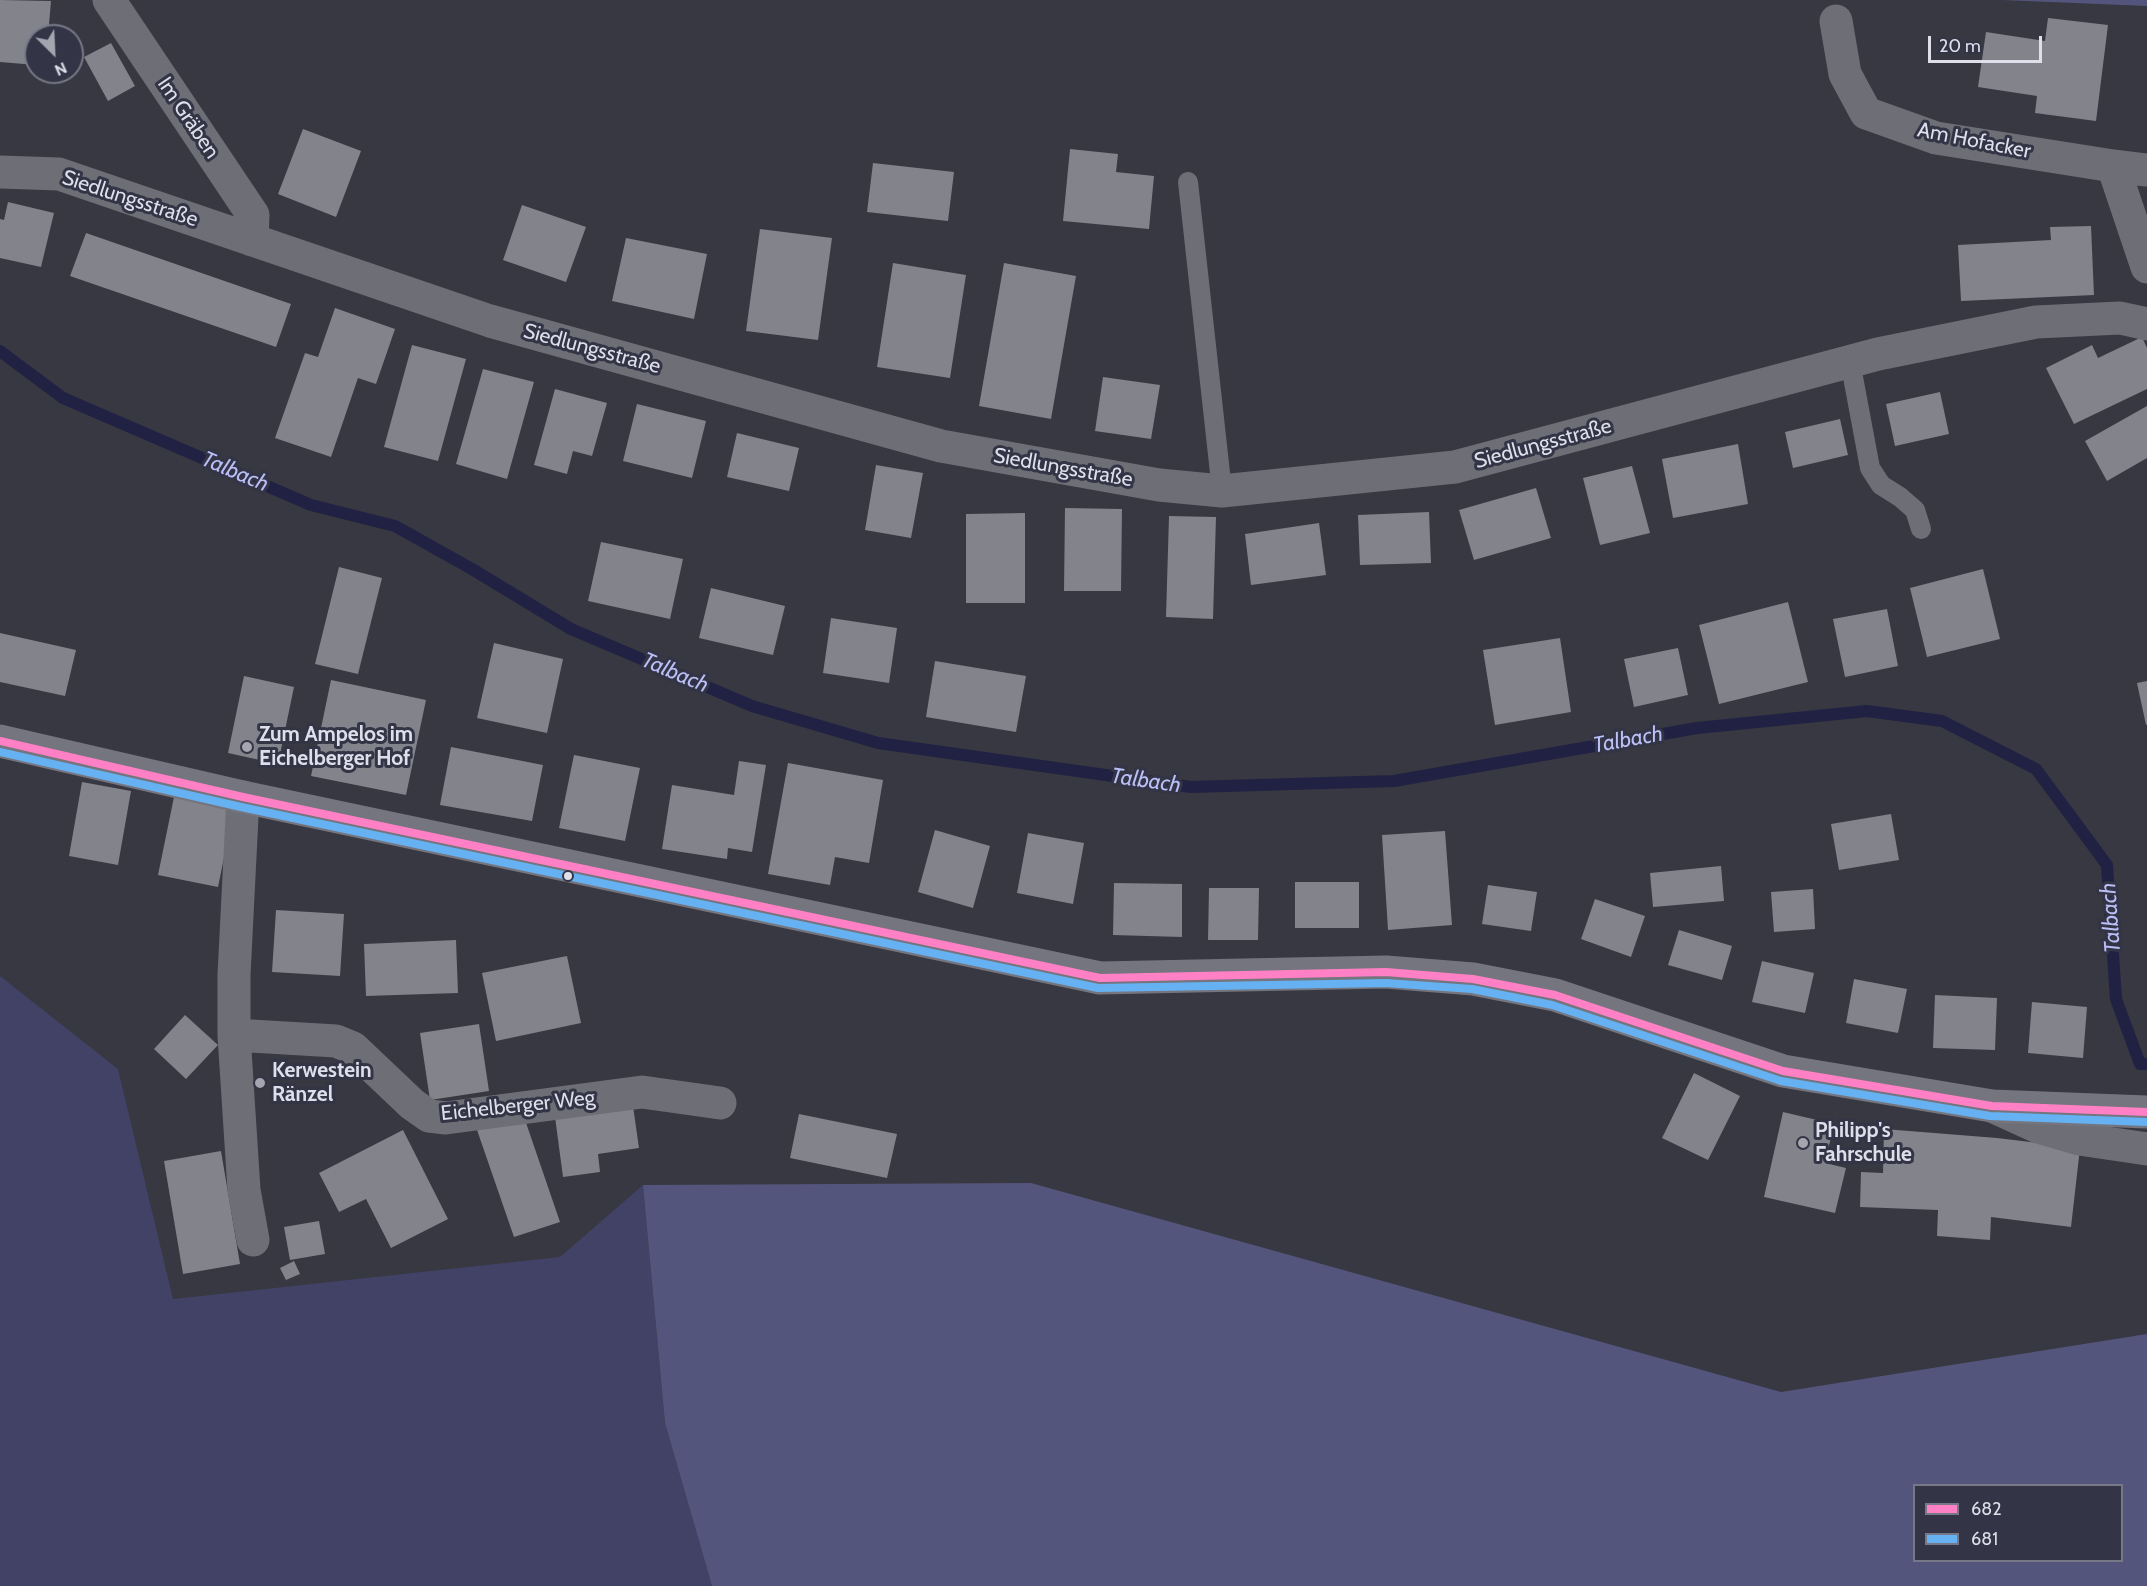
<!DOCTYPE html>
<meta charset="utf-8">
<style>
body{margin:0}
#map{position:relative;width:2147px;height:1586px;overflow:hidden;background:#373841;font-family:Cabin,sans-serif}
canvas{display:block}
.legend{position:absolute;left:1913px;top:1484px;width:210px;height:78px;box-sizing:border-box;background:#333445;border:2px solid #777887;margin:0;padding:8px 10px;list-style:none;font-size:18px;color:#dedfea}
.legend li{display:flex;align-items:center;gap:12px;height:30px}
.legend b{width:30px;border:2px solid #777887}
.north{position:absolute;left:24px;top:24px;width:60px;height:60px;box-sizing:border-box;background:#333445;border:2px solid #777887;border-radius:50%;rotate:156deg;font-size:16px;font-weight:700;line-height:24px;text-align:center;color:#dedfea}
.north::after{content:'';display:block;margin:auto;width:21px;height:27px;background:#a4a5af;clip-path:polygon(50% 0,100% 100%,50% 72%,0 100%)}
.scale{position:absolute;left:1928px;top:36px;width:114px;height:27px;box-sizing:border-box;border:3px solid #dedfea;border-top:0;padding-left:8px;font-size:18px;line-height:21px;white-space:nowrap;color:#dedfea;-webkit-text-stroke:4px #333445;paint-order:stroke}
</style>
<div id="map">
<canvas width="2147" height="1586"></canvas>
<ul class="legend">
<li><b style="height:8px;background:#ff80c5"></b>682</li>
<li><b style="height:8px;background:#66b1f2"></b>681</li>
</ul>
<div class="north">N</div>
<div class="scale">20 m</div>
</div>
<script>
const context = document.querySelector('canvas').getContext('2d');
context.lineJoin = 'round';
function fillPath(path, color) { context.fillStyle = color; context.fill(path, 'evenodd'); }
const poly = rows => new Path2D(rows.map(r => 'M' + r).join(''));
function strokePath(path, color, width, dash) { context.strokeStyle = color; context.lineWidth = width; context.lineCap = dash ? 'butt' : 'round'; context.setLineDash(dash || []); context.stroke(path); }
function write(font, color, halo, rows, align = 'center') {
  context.font = font + ' Cabin,sans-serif'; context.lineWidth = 6; context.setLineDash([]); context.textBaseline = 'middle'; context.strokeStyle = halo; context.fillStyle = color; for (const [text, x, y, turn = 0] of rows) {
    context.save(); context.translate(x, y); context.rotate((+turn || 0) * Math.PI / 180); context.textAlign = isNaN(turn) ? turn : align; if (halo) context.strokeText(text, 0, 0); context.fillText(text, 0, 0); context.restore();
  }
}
fillPath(poly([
 [0,976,118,1069,173,1299,560,1257,643,1185,665,1423,712,1586,0,1586]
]), '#414265');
fillPath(poly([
 [2002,0,2147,0,2147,6],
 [1031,1183,1781,1392,2147,1334,2147,1586,712,1586,665,1423,643,1185],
 [1914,1486,2122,1486,2122,1560,1914,1560]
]), '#54557c');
strokePath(poly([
 [0,351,63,398,311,505,395,526,472,569,571,629,752,706,878,743,1191,787,1394,781,1697,728,1867,711,1942,721,2036,769,2107,865,2116,999,2140,1064,2147,1064]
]), '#212143', 12);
fillPath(poly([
 [0,0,51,1,48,36,36,36,36,65,0,62],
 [2048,18,2108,25,2096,121,2035,113,2037,96,1978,87,1986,32,2045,41],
 [111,43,135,86,108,101,84,57],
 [303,129,361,151,336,217,278,194],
 [1070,149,1118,154,1116,172,1154,176,1149,229,1063,221],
 [873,163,954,172,948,221,867,212],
 [8,202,54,213,41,267,0,258,0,219,4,220],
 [522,205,586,227,566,282,503,260],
 [2091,226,2094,295,1961,301,1958,245,2051,240,2050,227],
 [760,229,832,238,818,340,746,331],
 [86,233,291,304,276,347,70,276],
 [626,238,707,254,694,319,612,301],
 [893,263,966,275,950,378,877,367],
 [1004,263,1076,276,1051,419,979,406],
 [335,308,395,329,376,384,358,378,331,457,275,438,305,353,318,357],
 [2142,337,2147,348,2147,389,2074,424,2046,368,2092,345,2098,358],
 [412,345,466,359,438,461,384,447],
 [483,369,534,382,507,479,456,464],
 [1103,377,1160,385,1151,439,1095,431],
 [555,389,607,403,592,456,573,451,567,474,534,465],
 [1940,392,1949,434,1895,446,1886,404],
 [637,404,706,421,692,478,623,461],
 [2147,406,2147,458,2107,481,2085,441],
 [1840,419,1848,455,1793,468,1785,432],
 [737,433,799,448,789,491,727,477],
 [1738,444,1748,504,1673,518,1662,459],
 [876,465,923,473,911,538,865,530],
 [1632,466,1650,533,1600,545,1583,478],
 [1536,488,1551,538,1474,560,1459,510],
 [1065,508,1122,509,1121,591,1064,591],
 [1429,512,1431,563,1360,565,1358,515],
 [1025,513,1025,603,966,603,966,514],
 [1169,516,1216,517,1213,619,1166,617],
 [1319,523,1326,575,1251,585,1245,534],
 [601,542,683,559,670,619,588,601],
 [339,567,382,578,358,674,315,664],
 [1983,569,2000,639,1927,657,1910,588],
 [711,588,785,606,773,655,699,638],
 [1788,602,1808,682,1719,704,1699,625],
 [1887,609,1898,666,1845,677,1833,619],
 [831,618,897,628,889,683,823,673],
 [0,633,76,650,65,696,0,682],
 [1560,638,1571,712,1495,725,1483,650],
 [494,643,563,659,547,733,477,718],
 [1678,648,1688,695,1634,707,1624,659],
 [935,661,1026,676,1016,732,926,717],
 [244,676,294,687,278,764,228,753],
 [331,680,426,700,406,795,311,776],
 [2147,681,2147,724,2146,725,2137,683],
 [451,747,543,765,532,821,440,805],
 [574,755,640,768,625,841,559,828],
 [739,761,766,765,752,852,728,848,727,859,662,849,672,785,734,795],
 [788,763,883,780,869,863,835,857,830,885,768,874],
 [82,782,131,791,118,865,69,856],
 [174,797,234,809,218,887,158,875],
 [1891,814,1899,860,1839,870,1831,824],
 [935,830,990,846,973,908,918,892],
 [1445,831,1452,925,1388,930,1382,835],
 [1028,833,1084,843,1073,904,1017,893],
 [1721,866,1724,901,1653,907,1650,873],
 [1295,882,1359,882,1359,928,1295,928],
 [1114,883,1182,884,1182,937,1113,935],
 [1488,885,1537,892,1531,931,1482,924],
 [1209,888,1259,888,1258,940,1208,940],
 [1813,889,1815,929,1774,932,1771,892],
 [1595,899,1645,916,1631,957,1581,939],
 [276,910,344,914,340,976,272,972],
 [1679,930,1732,946,1722,980,1668,965],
 [456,940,458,993,366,996,364,944],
 [567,956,581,1023,496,1041,482,973],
 [1762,961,1814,973,1805,1013,1752,1002],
 [1854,979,1907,989,1898,1033,1846,1023],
 [1935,995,1997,998,1995,1050,1933,1048],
 [2032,1002,2087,1007,2083,1058,2028,1053],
 [185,1015,218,1045,186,1079,154,1049],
 [479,1024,489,1091,430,1100,420,1033],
 [1694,1073,1740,1096,1708,1160,1662,1138],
 [633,1106,639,1148,598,1154,600,1172,563,1177,555,1117],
 [1783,1112,1834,1124,1825,1163,1846,1168,1835,1213,1764,1197],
 [523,1114,560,1222,514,1237,477,1130],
 [799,1114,897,1134,887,1178,790,1158],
 [1884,1129,1997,1138,2080,1148,2071,1227,1991,1217,1990,1240,1937,1236,1938,1210,1860,1207,1861,1172,1883,1173],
 [403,1130,448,1219,391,1248,366,1199,339,1212,319,1173],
 [221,1151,240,1264,183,1274,164,1161],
 [319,1221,325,1254,290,1260,284,1227],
 [294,1261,300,1274,286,1280,280,1268]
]), '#82838b');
strokePath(poly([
 [1188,182,1222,491],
 [1850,361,1870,468,1881,485,1900,497,1915,510,1921,529]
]), '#6e6f76', 20);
strokePath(poly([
 [109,0,253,215,252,240],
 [1836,21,1845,74,1866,113,1936,138,2113,166,2147,170],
 [2113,166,2147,267],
 [0,172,59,174,490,321,941,446,1159,485,1222,491,1455,467,1878,354,2036,322,2120,318,2147,324],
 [243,797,234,975,234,1035,244,1190,253,1240],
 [234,1035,336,1041,353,1048,412,1104,429,1116,446,1118,642,1092,720,1103],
 [1992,1106,2038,1127,2079,1139,2147,1149]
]), '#6e6f76', 33);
strokePath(poly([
 [0,741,243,797,1100,978,1386,972,1473,979,1555,995,1783,1071,1992,1106,2147,1112]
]), '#74757e', 33);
strokePath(poly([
 [0,741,243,797,1100,978,1386,972,1473,979,1555,995,1783,1071,1992,1106,2147,1112]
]), '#ff80c5', 8);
strokePath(poly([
 [0,752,241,807,1098,988,1386,983,1472,989,1552,1005,1781,1081,1990,1116,2147,1122]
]), '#66b1f2', 8);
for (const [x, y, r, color] of [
 [247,747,6,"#a4a5af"],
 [568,876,5,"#dedfea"],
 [260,1083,6,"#a4a5af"],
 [1803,1143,6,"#a4a5af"]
]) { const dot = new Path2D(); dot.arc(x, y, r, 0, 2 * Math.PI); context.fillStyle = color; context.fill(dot); strokePath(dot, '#333445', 2); }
write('21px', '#dedfea', '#333445', [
 ["Im Gräben",188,118,56],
 ["Am Hofacker",1974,141,11],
 ["Siedlungsstraße",130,199,18],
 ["Siedlungsstraße",592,349,15],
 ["Siedlungsstraße",1543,444,-15],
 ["Siedlungsstraße",1063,468,10],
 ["Eichelberger Weg",518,1106,-6]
]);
write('bold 21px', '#dedfea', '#333445', [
 ["Zum Ampelos im",259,735],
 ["Eichelberger Hof",259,759],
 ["Kerwestein",272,1071],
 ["Ränzel",272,1095],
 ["Philipp's",1815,1131],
 ["Fahrschule",1815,1155]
], 'left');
write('italic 22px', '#babff6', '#333445', [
 ["Talbach",235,472,23],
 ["Talbach",675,673,23],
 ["Talbach",1628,740,-10],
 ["Talbach",1146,781,8],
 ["Talbach",2111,918,-94]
]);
</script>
